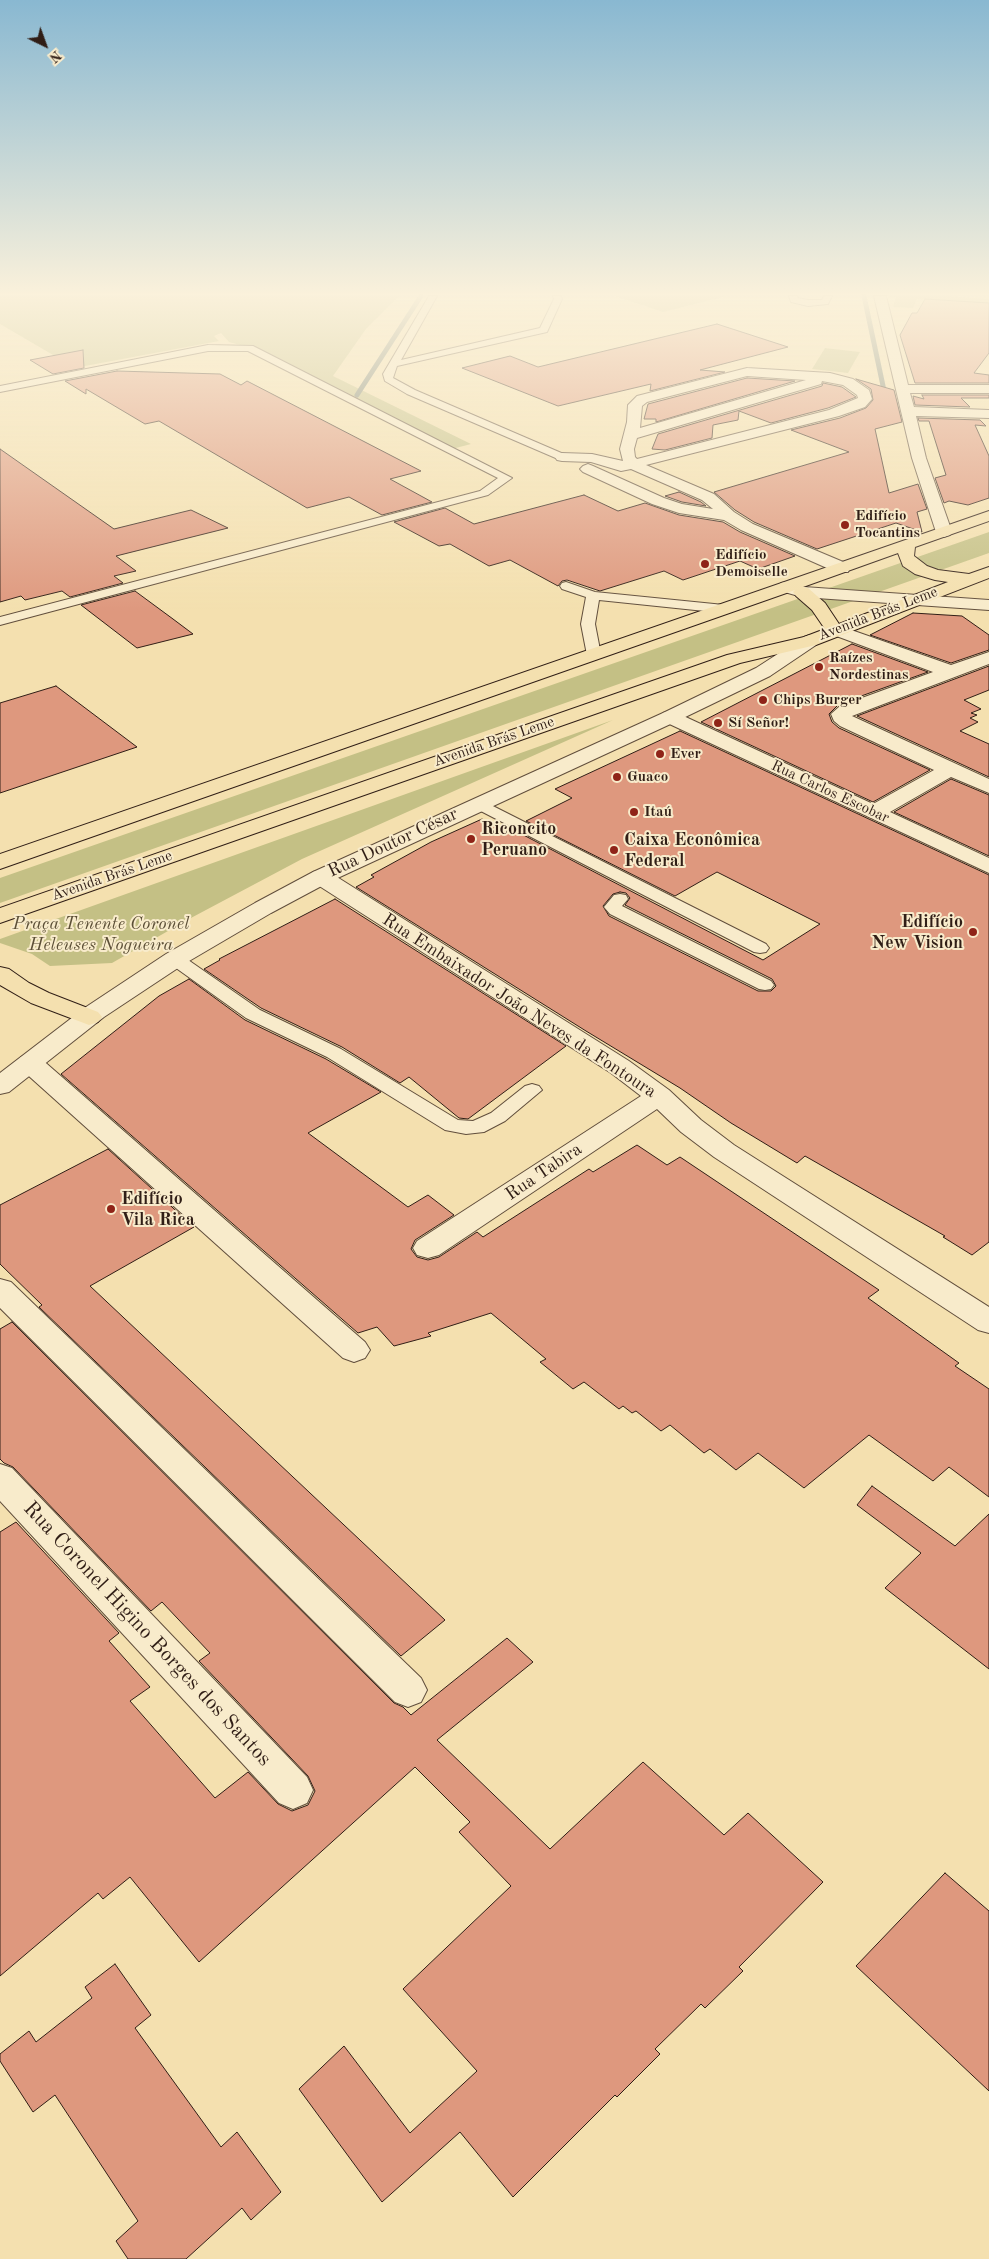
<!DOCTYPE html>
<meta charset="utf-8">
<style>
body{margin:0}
#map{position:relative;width:989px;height:2259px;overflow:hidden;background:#f4e0af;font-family:"Old Standard TT",serif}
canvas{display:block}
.north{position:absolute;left:20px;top:20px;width:50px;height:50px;-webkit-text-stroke:4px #f8ebcb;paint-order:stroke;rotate:138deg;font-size:14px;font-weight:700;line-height:20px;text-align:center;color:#301e16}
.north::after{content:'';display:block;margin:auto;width:18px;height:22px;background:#301e16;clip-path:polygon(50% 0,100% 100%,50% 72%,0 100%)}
</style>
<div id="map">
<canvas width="989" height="2259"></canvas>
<div class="north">N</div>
</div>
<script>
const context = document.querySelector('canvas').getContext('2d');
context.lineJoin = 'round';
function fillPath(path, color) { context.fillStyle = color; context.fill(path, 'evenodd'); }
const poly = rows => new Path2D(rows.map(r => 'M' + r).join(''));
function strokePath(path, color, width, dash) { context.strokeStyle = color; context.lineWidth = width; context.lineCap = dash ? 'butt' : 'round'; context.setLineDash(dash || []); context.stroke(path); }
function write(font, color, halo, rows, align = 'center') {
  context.font = font + ' "Old Standard TT",serif'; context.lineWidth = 4; context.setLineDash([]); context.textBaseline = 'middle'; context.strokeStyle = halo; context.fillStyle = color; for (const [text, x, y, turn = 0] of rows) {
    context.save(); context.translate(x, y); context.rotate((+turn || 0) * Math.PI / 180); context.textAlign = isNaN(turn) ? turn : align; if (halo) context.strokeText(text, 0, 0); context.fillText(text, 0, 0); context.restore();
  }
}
fillPath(poly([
 [0,296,399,296,366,329,333,376,471,444,452,449,378,414,240,345,229,342,221,333,214,336,219,341,69,369,65,362,0,324],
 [615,296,727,296,663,312],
 [886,296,949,296,989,299,989,303,917,299,913,308,893,307,896,297],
 [825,348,860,352,848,373,812,369],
 [989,532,989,553,0,903,0,878],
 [613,720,302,859,189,919,112,963,50,966,32,954,0,943,0,939]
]), '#c4c085');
strokePath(poly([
 [864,296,886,400],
 [357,395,421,296]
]), '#717d72', 5);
const building = poly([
 [925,299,989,303,989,353,974,373,989,375,989,383,915,383,900,335,912,313,917,313,925,299],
 [717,324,788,347,700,370,725,372,650,391,651,384,558,406,462,368,510,356,538,367,717,324],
 [83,350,84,368,53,374,30,360,83,350],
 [117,371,220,374,241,385,247,381,421,471,390,479,432,502,382,515,349,497,307,508,159,421,145,424,86,389,86,394,65,381,117,371],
 [747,378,795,381,656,422,656,419,644,419,648,404,747,378],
 [856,379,894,390,902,422,875,429,889,493,918,484,927,509,917,512,922,532,896,523,817,549,754,522,735,510,714,492,849,452,791,430,840,418,866,408,873,400,871,389,856,379],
 [823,383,842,387,856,397,828,408,771,423,739,411,738,420,713,425,712,438,665,450,652,449,658,434,822,386,823,383],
 [922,395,989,395,989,398,961,398,970,407,915,405,913,396,924,399,922,395],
 [918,418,980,420,986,426,975,425,989,456,989,498,968,505,949,501,944,503,935,478,946,475,929,421,919,421,918,418],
 [0,449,114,529,191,510,228,528,116,556,136,571,114,576,123,583,70,597,62,591,25,600,21,596,0,602,0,449],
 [679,492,701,502,706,506,682,502,665,496,679,492],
 [584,495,618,511,645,503,679,515,723,522,740,532,795,556,758,569,740,561,683,580,664,571,600,591,567,580,562,581,558,586,510,560,489,566,450,544,439,546,394,522,445,508,474,524,584,495],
 [135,591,173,619,193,634,137,648,81,605,135,591],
 [913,613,962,616,989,635,989,650,951,663,870,635,913,613],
 [852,644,928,672,839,704,829,714,832,722,839,728,930,770,873,802,701,722,852,644],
 [989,666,989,690,964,700,981,709,971,713,977,715,970,718,978,722,960,731,989,744,989,777,857,716,989,666],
 [56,686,137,747,0,793,0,703,56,686],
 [680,731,989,875,989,1242,972,1255,943,1237,945,1236,805,1156,797,1163,731,1123,680,1088,586,1031,356,887,374,877,371,875,431,842,482,819,504,831,510,828,763,960,820,924,717,872,675,896,526,821,572,798,555,789,680,731],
 [620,892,626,893,630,898,625,905,772,979,776,986,771,991,758,991,609,916,603,906,613,894,620,892],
 [951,779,989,795,989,856,894,812,951,779],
 [335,899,566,1046,468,1119,459,1118,409,1077,400,1083,342,1047,261,1008,204,969,220,960,219,959,335,899],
 [189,979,245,1020,326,1059,381,1092,308,1133,408,1207,428,1195,454,1215,415,1240,411,1249,417,1257,428,1260,439,1257,477,1232,483,1237,589,1169,593,1172,637,1145,667,1165,680,1157,879,1290,868,1298,959,1363,955,1366,989,1389,989,1497,949,1467,933,1481,869,1435,804,1488,758,1453,736,1470,710,1449,704,1453,670,1425,661,1431,636,1411,632,1413,623,1406,619,1409,584,1382,573,1389,540,1362,546,1359,491,1313,428,1333,431,1336,394,1346,377,1327,358,1333,61,1074,159,996,189,979],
 [108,1149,194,1227,90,1286,445,1620,401,1656,39,1307,42,1305,0,1264,0,1205,108,1149],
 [12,1322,394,1703,403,1707,411,1715,507,1638,533,1662,437,1740,550,1849,643,1762,724,1835,748,1813,823,1882,739,1967,743,1971,705,2008,701,2004,655,2049,660,2054,617,2097,615,2095,513,2197,460,2132,382,2202,299,2089,344,2046,410,2133,477,2071,403,1989,511,1886,459,1832,470,1822,415,1767,199,1962,130,1877,103,1899,98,1893,0,1976,0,1532,16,1522,119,1633,109,1641,150,1687,130,1701,215,1798,248,1772,278,1804,292,1811,308,1805,315,1791,308,1776,199,1661,210,1653,162,1602,151,1611,13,1467,4,1463,0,1459,0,1329,12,1322],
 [872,1486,955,1546,989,1514,989,1669,885,1588,921,1553,857,1505,872,1486],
 [945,1873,989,1911,989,2091,856,1966,945,1873],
 [115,1964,151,2015,135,2028,221,2147,237,2132,281,2192,251,2220,242,2208,186,2259,128,2259,116,2241,138,2221,55,2095,33,2112,0,2061,0,2054,29,2031,36,2042,92,1998,85,1987,115,1964]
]);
fillPath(building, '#de987e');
strokePath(building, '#301e16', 1);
const service = poly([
 [429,296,437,296,401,360,540,328,554,299,553,296,561,296,562,299,547,332,397,366,393,378,415,390,566,455,567,457,566,459,558,459,407,394,385,381,383,374,429,296],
 [789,296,797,296,798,298,808,300,822,300,824,296,832,296,828,304,808,306,791,302,789,296],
 [208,345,253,346,512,478,488,495,0,625,0,617,480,491,498,478,248,351,208,351,0,392,0,386,208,345],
 [566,582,595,592,724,605,730,609,724,613,599,600,595,624,601,655,594,659,587,655,581,624,586,597,562,589,560,586,562,583,566,582],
 [479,799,766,944,769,948,766,952,760,953,754,952,473,807,471,804,473,801,479,799],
 [620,894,626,895,628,899,622,906,771,981,774,985,771,989,765,990,759,989,610,914,604,907,614,895,620,894],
 [175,954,181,955,260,1010,341,1049,458,1120,473,1121,491,1113,525,1086,532,1084,539,1086,542,1090,505,1121,484,1132,466,1134,445,1130,327,1057,246,1018,169,963,166,959,169,955,175,954]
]);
const minor = poly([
 [874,296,886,296,908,385,989,385,989,393,910,393,914,407,989,410,989,418,916,416,926,458,952,532,950,535,944,537,938,535,936,532,912,458,874,296],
 [747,368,830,373,853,379,869,390,872,399,865,407,839,416,646,465,714,494,734,512,753,524,848,564,850,568,848,572,836,572,741,530,724,520,679,513,652,504,583,472,580,469,583,466,588,464,593,466,664,498,682,504,713,509,702,500,631,469,621,471,591,462,562,461,557,460,555,457,557,454,562,453,592,454,623,461,620,449,627,422,628,405,637,396,747,368],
 [747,376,806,380,640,428,642,406,647,402,747,376],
 [822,381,843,385,857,395,858,398,829,410,637,459,635,457,634,449,637,438,821,384,822,381],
 [837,625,951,665,989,652,989,664,852,716,989,779,989,793,951,777,890,812,989,858,989,873,663,721,660,717,663,713,670,711,677,713,873,804,934,770,840,726,834,721,831,714,840,706,933,672,831,634,828,630,831,626,837,625],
 [321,870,329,872,629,1061,669,1090,701,1120,734,1145,989,1307,989,1333,978,1330,714,1157,681,1132,657,1109,439,1255,428,1258,417,1255,413,1248,417,1241,641,1096,611,1073,313,882,310,877,313,872,321,870],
 [30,1055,39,1057,365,1342,370,1350,365,1358,354,1362,343,1358,21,1069,17,1063,21,1057,30,1055],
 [0,1279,11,1282,421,1678,427,1690,421,1702,408,1707,395,1702,0,1308,0,1279],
 [0,1464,12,1468,307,1777,313,1790,307,1803,293,1809,279,1803,0,1501,0,1464]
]);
const tertiary = poly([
 [787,582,804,587,989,600,989,610,802,597,781,591,778,587,781,583,787,582],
 [810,635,816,637,819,641,816,645,770,676,677,721,329,882,271,913,184,964,104,1017,9,1092,0,1094,0,1073,86,1007,166,954,255,903,313,872,663,713,756,668,804,637,810,635]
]);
const primary = poly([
 [989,511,989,521,915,547,914,556,927,566,938,570,969,574,989,567,989,578,816,645,740,663,0,923,0,908,727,655,804,637,825,629,812,610,796,596,793,592,795,590,0,869,0,854,989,511],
 [898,553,903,566,915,574,935,580,948,582,839,624,825,603,808,588,803,587,898,553],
 [0,967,9,969,29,983,49,993,98,1012,102,1017,98,1022,89,1025,31,1003,0,985,0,967]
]);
strokePath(service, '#614e3c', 2);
strokePath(minor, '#614e3c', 2);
strokePath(tertiary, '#614e3c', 2);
strokePath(primary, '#301e16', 2);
fillPath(service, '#f8ebcb');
fillPath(minor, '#f8ebcb');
fillPath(tertiary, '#f8ebcb');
fillPath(primary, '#f4e0af');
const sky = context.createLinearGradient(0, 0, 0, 612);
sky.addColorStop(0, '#89b8d1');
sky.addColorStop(0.48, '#faf1db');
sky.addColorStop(1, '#faf1db00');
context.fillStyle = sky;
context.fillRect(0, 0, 989, 612);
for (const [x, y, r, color] of [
 [845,525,5,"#8f2418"],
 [705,564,5,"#8f2418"],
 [819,667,5,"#8f2418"],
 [763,700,5,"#8f2418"],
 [718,723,5,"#8f2418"],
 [660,754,5,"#8f2418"],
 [617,777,5,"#8f2418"],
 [634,812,5,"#8f2418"],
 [471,839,5,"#8f2418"],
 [614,850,5,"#8f2418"],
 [973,932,5,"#8f2418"],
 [111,1209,5,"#8f2418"]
]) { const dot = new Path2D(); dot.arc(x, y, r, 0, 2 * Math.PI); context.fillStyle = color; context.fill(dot); strokePath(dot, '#f8ebcb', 2); }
write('bold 15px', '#301e16', '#f8ebcb', [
 ["Edifício",855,516],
 ["Tocantins",855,533],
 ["Edifício",715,555],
 ["Demoiselle",715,572],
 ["Raízes",829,658],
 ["Nordestinas",829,675],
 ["Chips Burger",773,700],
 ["Sí Señor!",728,723],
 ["Ever",670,754],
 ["Guaco",627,777],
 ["Itaú",644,812]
], 'left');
write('15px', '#301e16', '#f8ebcb', [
 ["Avenida Brás Leme",878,614,-21],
 ["Avenida Brás Leme",494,742,-19],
 ["Rua Carlos Escobar",830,792,25],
 ["Avenida Brás Leme",112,876,-19]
]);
write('bold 18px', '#301e16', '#f8ebcb', [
 ["Riconcito",481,829],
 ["Peruano",481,850],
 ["Caixa Econômica",624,840],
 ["Federal",624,861],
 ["Edifício",963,922,"right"],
 ["New Vision",963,943,"right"],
 ["Edifício",121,1199],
 ["Vila Rica",121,1220]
], 'left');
write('18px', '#301e16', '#f8ebcb', [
 ["Rua Doutor César",393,843,-25],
 ["Rua Embaixador João Neves da Fontoura",519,1006,33],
 ["Rua Tabira",544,1172,-34]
]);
write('italic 18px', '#5c4f37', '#f8ebcb', [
 ["Praça Tenente Coronel",101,924],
 ["Heleuses Nogueira",101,945]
]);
write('21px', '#301e16', '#f8ebcb', [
 ["Rua Coronel Higino Borges dos Santos",147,1634,47]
]);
</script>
